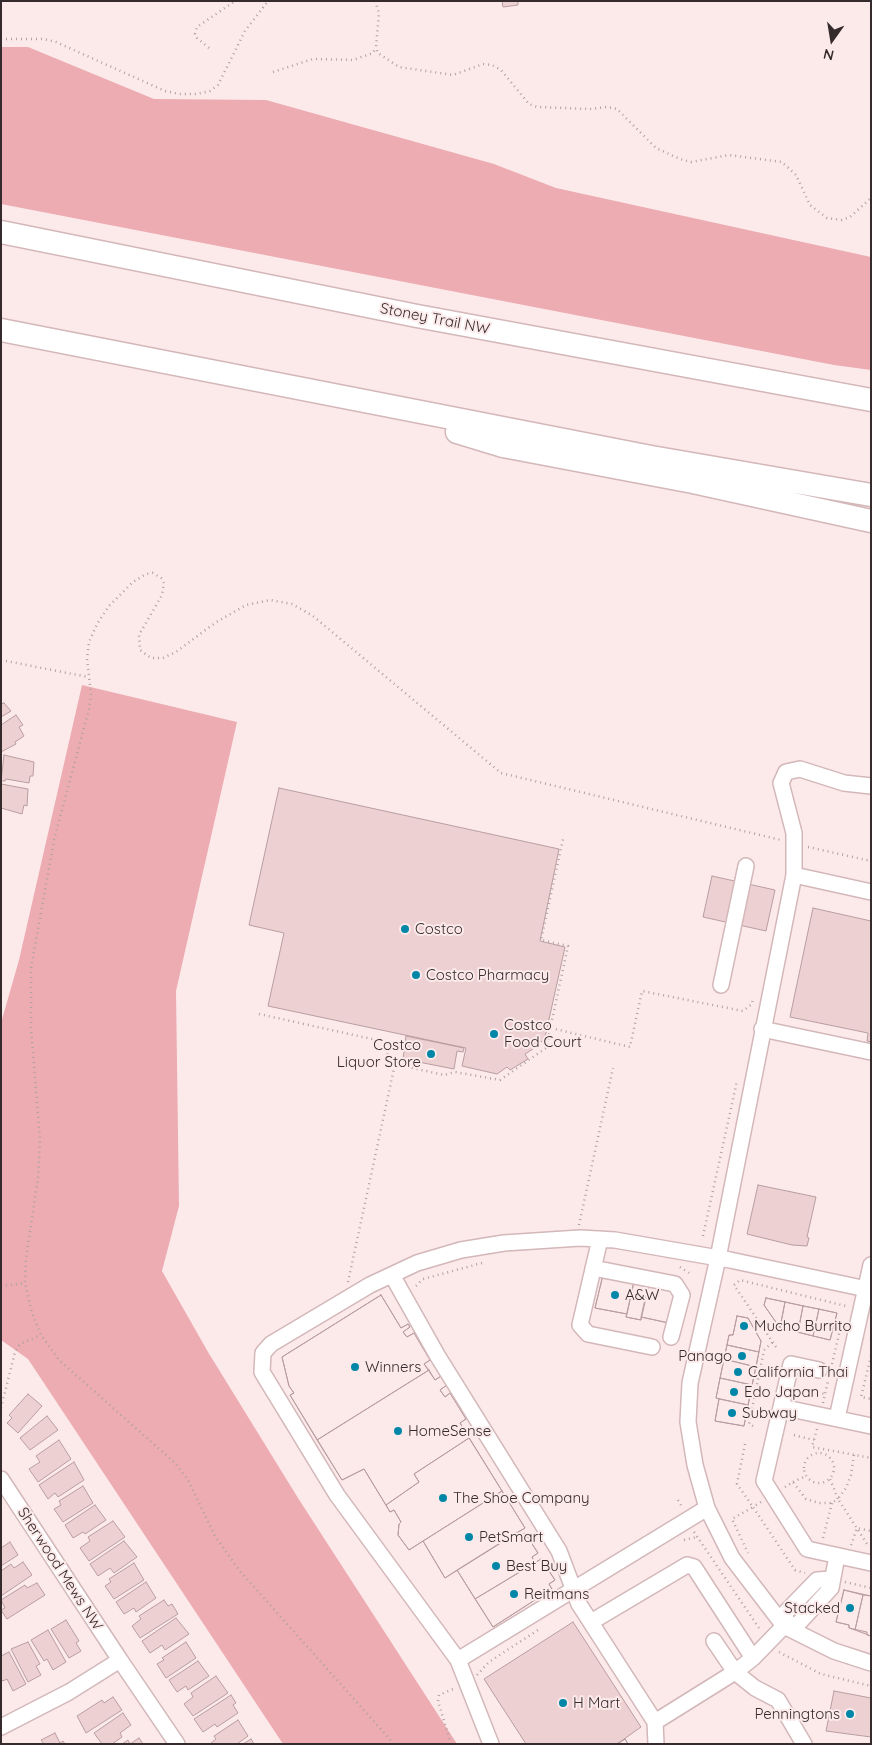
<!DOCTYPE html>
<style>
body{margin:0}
#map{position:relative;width:872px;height:1745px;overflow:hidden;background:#fceaeb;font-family:Quicksand,sans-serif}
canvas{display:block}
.frame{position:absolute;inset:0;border:2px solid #362b2c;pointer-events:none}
.north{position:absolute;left:807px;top:15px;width:50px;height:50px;-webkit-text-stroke:4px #fceaeb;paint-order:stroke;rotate:193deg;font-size:14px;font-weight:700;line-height:20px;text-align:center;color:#362b2c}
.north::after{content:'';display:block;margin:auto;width:18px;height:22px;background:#362b2c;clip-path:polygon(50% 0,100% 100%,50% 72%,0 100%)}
</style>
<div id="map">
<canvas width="872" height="1745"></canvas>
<div class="frame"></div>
<div class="north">N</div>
</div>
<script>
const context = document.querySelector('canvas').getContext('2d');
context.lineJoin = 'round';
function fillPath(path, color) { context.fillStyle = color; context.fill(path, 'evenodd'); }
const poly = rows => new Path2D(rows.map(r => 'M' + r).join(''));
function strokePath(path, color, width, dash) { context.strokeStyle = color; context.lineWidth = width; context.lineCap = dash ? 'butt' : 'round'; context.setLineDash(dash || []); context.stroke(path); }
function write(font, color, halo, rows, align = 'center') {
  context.font = font + ' Quicksand,sans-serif'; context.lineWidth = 4; context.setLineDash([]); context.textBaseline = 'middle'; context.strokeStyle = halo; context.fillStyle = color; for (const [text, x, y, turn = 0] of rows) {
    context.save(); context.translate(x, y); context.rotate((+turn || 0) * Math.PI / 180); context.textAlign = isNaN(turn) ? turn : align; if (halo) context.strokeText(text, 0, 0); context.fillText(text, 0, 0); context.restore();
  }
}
fillPath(poly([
 [1,47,28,47,154,99,266,100,494,164,556,188,871,257,871,370,834,365,1,204],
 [82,685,237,722,176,991,179,1206,162,1271,208,1352,298,1498,457,1744,283,1744,28,1359,1,1340,1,1023,19,960]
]), '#ecacb1');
const building = poly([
 [502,1,518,1,518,5,503,7,502,1],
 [4,703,11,711,1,717,1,704,4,703],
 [16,715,23,725,19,727,24,736,15,742,16,744,1,752,1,725,16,715],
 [4,755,34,762,33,776,30,776,29,783,6,779,5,781,1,781,4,755],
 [1,784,28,789,27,806,24,805,22,814,1,808,1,784],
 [279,788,559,849,540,941,565,947,544,1042,538,1041,536,1047,525,1054,528,1059,510,1070,507,1067,497,1074,462,1066,466,1048,268,1006,284,933,249,925,279,788],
 [712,876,775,890,766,931,703,917,712,876],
 [813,908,871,921,871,1042,867,1041,868,1033,790,1017,813,908],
 [406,1036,464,1048,463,1052,457,1051,454,1069,403,1059,406,1036],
 [758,1185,816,1197,807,1237,809,1238,807,1246,792,1245,747,1234,758,1185],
 [603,1275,676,1292,669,1323,641,1317,641,1320,626,1317,627,1314,595,1308,603,1275],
 [603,1275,634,1282,627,1314,595,1308,603,1275],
 [634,1281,649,1284,641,1320,626,1317,634,1281],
 [648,1286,676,1292,669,1323,641,1317,648,1286],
 [381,1295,401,1328,408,1324,410,1327,403,1332,407,1337,414,1333,430,1360,424,1364,435,1380,441,1376,447,1385,440,1390,445,1397,450,1393,466,1419,460,1423,525,1528,516,1533,519,1537,525,1533,538,1553,532,1557,535,1563,541,1559,555,1580,549,1584,552,1589,493,1627,457,1570,445,1578,423,1541,409,1550,398,1535,399,1524,401,1522,394,1510,390,1512,364,1469,342,1480,290,1395,294,1393,289,1386,282,1357,381,1295],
 [381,1295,401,1328,408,1324,410,1327,403,1332,407,1337,414,1333,430,1360,424,1364,429,1370,317,1440,290,1395,294,1393,289,1386,282,1357,381,1295],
 [766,1298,837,1313,830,1340,780,1328,764,1305,766,1298],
 [766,1298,785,1302,780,1328,764,1305,766,1298],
 [785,1302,803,1306,798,1332,780,1328,785,1302],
 [803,1306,819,1309,813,1336,798,1332,803,1306],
 [819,1309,837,1313,830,1340,813,1336,819,1309],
 [737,1316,748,1318,761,1341,744,1426,715,1421,719,1399,716,1398,729,1335,733,1335,737,1316],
 [737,1316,748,1318,761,1341,759,1352,727,1345,729,1335,733,1335,737,1316],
 [727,1345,759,1352,756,1367,724,1359,727,1345],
 [724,1359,756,1367,752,1385,720,1378,724,1359],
 [429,1370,435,1380,441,1376,447,1385,440,1390,445,1397,450,1393,466,1419,460,1423,469,1438,414,1474,419,1482,386,1505,364,1469,342,1480,317,1440,429,1370],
 [720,1378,752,1385,748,1405,716,1398,720,1378],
 [28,1394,42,1406,18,1433,7,1423,12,1418,9,1415,28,1394],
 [719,1399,748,1405,744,1426,715,1421,719,1399],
 [47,1416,58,1430,30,1450,20,1438,47,1416],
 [469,1438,502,1491,409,1550,398,1535,399,1524,401,1522,394,1510,390,1512,386,1505,419,1482,414,1474,469,1438],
 [59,1440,71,1459,38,1482,29,1469,40,1462,36,1456,59,1440],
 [74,1462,84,1480,58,1497,55,1493,48,1499,39,1485,74,1462],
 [83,1486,93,1503,63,1522,54,1509,61,1505,59,1501,83,1486],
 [502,1491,525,1528,445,1578,423,1541,502,1491],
 [95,1505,106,1520,85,1534,83,1532,73,1538,65,1525,95,1505],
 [113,1521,125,1537,89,1561,80,1548,90,1541,88,1537,113,1521],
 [516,1533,519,1537,525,1533,538,1553,532,1557,535,1563,475,1599,457,1570,516,1533],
 [124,1541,137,1557,114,1573,110,1568,98,1576,90,1564,124,1541],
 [10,1542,18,1555,1,1566,1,1548,10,1542],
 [541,1559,555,1580,549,1584,552,1589,493,1627,475,1599,541,1559],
 [23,1562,32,1575,1,1596,1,1571,11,1564,14,1568,23,1562],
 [134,1563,144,1580,114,1599,105,1586,111,1582,109,1579,134,1563],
 [146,1582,156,1598,136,1612,134,1608,124,1614,116,1602,146,1582],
 [37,1583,45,1595,7,1619,1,1610,5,1608,1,1600,25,1585,27,1588,37,1583],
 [844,1590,871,1596,871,1636,867,1635,867,1632,849,1628,849,1625,836,1622,844,1590],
 [844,1590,863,1595,855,1630,849,1628,849,1625,836,1622,844,1590],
 [863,1595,871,1596,871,1636,855,1630,863,1595],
 [164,1600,168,1606,172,1604,178,1614,140,1638,132,1626,141,1619,139,1616,164,1600],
 [176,1618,189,1634,165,1650,162,1645,150,1653,142,1641,176,1618],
 [66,1620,79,1641,76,1643,81,1651,69,1658,51,1629,66,1620],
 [573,1622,641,1727,617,1744,526,1744,484,1679,573,1622],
 [48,1630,66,1662,53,1670,47,1659,44,1661,31,1640,48,1630],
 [28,1642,40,1664,36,1666,41,1675,28,1682,11,1649,28,1642],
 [186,1642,196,1658,166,1678,157,1664,164,1660,162,1658,186,1642],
 [9,1652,26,1684,13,1691,7,1679,3,1681,1,1679,1,1656,9,1652],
 [198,1661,209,1676,188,1690,186,1686,177,1692,169,1680,198,1661],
 [216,1676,228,1693,193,1716,184,1704,193,1697,191,1693,216,1676],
 [834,1691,871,1698,871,1737,826,1731,834,1691],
 [231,1695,236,1703,233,1705,238,1713,217,1727,215,1724,203,1732,194,1719,231,1695],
 [113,1697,122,1710,86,1733,77,1716,102,1700,104,1703,113,1697],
 [123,1713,131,1725,120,1733,122,1737,112,1744,102,1744,94,1733,123,1713],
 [238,1720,248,1736,237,1744,210,1744,216,1739,214,1736,238,1720],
 [55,1733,60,1743,63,1741,65,1744,44,1744,41,1740,55,1733],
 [139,1738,143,1744,122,1744,128,1740,130,1744,139,1738],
 [251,1739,254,1744,243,1744,251,1739],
 [625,1739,628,1744,617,1744,625,1739],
 [625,1739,628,1744,617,1744,625,1739]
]);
fillPath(building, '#edd0d2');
strokePath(building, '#b99d9f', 1);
const minor = poly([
 [871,786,844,783,800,769,786,772,781,783,794,833,794,875,718,1258,690,1383,688,1422,695,1465,707,1508,732,1558,784,1626,834,1651,871,1663],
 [794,875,871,892],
 [721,985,746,866],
 [762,1029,871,1052],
 [600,1239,580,1325,588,1334,652,1347],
 [593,1268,675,1284,682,1295,671,1337],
 [392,1275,437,1355,559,1551,579,1604,655,1722,656,1744],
 [781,1407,791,1364,819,1370],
 [837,1418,871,1265],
 [871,1426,781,1407,764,1481,807,1549,871,1563],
 [1,1479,120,1660],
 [591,1622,687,1565,694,1567,753,1658],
 [784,1626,786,1612,817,1580,831,1579],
 [714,1641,735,1672,755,1688,778,1700,804,1744],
 [458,1660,707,1508],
 [655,1722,735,1672,753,1658,784,1626,798,1624,831,1588,837,1556],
 [1,1727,69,1692,120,1660,177,1744],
 [491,1744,458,1660,337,1495,262,1372,263,1353,271,1344,370,1285,417,1263,461,1250,504,1243,580,1238,615,1240,730,1260,871,1290]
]);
const highway = poly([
 [1,232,417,316,871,400],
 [1,330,651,457,871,495],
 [457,432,503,446,693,482,871,521]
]);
strokePath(minor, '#d3b7b9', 18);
strokePath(highway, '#d3b7b9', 25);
strokePath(poly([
 [375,1,379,13,376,47,378,53,399,67,453,75,483,64,492,65,501,70,529,104,537,107,590,109,607,107,617,109,656,148,680,159,691,162,729,155,782,162,796,175,810,205,827,218,842,220,850,217,871,198],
 [1,39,44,39,56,42,165,91,179,94,196,94,210,91,218,85,245,31,268,1],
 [209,48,197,38,195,34,197,27,235,1],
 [273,72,313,59,353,60,373,53,376,47],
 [1,660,88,677],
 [808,847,871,861],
 [259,1014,390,1043,386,1062,444,1075,455,1072,500,1080,546,1048,568,946,541,940,563,839],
 [551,1028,630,1047,642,991,743,1011,752,1004,753,998],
 [579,1225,613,1068],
 [703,1236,737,1081],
 [680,1267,689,1273],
 [348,1282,395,1064],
 [1,1286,25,1283],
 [416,1286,423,1279,482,1263],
 [776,1347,734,1285,740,1280,846,1306],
 [871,1356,861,1397,871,1399],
 [832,1364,840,1330],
 [803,1389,825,1394],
 [823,1403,828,1381],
 [1,1408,15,1352,20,1344,41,1335],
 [753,1426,749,1424,764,1350,773,1342],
 [817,1429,812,1447,871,1458],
 [794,1435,814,1440],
 [745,1444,737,1484,753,1507,732,1519,748,1553],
 '804 1468a15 15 0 1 1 30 0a15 15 0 1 1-30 0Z',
 [854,1455,851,1475,846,1488,838,1499,869,1547],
 [793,1482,806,1476],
 [785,1487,793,1482,806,1499,819,1503,832,1503,838,1499,830,1479],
 [678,1500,682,1507],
 [761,1502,753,1507,795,1570,805,1573],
 [694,1532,761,1631],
 [823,1538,832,1503],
 [684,1540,697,1537],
 [851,1545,857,1528,871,1531],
 [845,1582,871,1588],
 [779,1652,821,1674,871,1686],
 [477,1675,489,1662,541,1628],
 [394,1744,239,1570,215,1536,188,1480,175,1463,59,1360,41,1335,32,1313,25,1283,26,1258,38,1178,40,1140,31,1029,31,968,54,840,89,709,91,694,87,659,89,642,97,624,109,606,133,582,146,574,153,573,161,578,164,583,162,595,139,635,140,650,151,658,163,658,176,652,215,623,246,605,270,600,292,604,313,616,501,773,781,840],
 [451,1744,438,1701,439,1695,453,1689]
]), '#b0a0a1', 2.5, [1, 4]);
strokePath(minor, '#fff', 15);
strokePath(highway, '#fff', 22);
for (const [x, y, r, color] of [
 [405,929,5,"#0086a7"],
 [416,975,5,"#0086a7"],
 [494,1034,5,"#0086a7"],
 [431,1054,5,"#0086a7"],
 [615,1295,5,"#0086a7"],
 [744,1326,5,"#0086a7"],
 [742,1356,5,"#0086a7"],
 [355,1367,5,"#0086a7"],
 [738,1372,5,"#0086a7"],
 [734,1392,5,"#0086a7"],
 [732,1413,5,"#0086a7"],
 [398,1431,5,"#0086a7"],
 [443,1498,5,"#0086a7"],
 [469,1537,5,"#0086a7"],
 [496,1566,5,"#0086a7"],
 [514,1594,5,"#0086a7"],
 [850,1608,5,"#0086a7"],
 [563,1703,5,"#0086a7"],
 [850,1714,5,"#0086a7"]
]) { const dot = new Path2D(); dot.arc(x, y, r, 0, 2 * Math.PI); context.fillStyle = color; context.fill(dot); strokePath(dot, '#fceaeb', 2); }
write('15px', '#362b2c', '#fceaeb', [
 ["Stoney Trail NW",435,319,11],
 ["Sherwood Mews NW",60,1569,57]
]);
write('15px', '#362b2c', '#fceaeb', [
 ["Costco",415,929],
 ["Costco Pharmacy",426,975],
 ["Costco",504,1025],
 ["Food Court",504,1042],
 ["Costco",421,1045,"right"],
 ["Liquor Store",421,1062,"right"],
 ["A&W",625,1295],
 ["Mucho Burrito",754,1326],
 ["Panago",732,1356,"right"],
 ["Winners",365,1367],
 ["California Thai",748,1372],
 ["Edo Japan",744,1392],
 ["Subway",742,1413],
 ["HomeSense",408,1431],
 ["The Shoe Company",453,1498],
 ["PetSmart",479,1537],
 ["Best Buy",506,1566],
 ["Reitmans",524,1594],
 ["Stacked",840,1608,"right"],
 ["H Mart",573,1703],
 ["Penningtons",840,1714,"right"]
], 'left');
</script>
